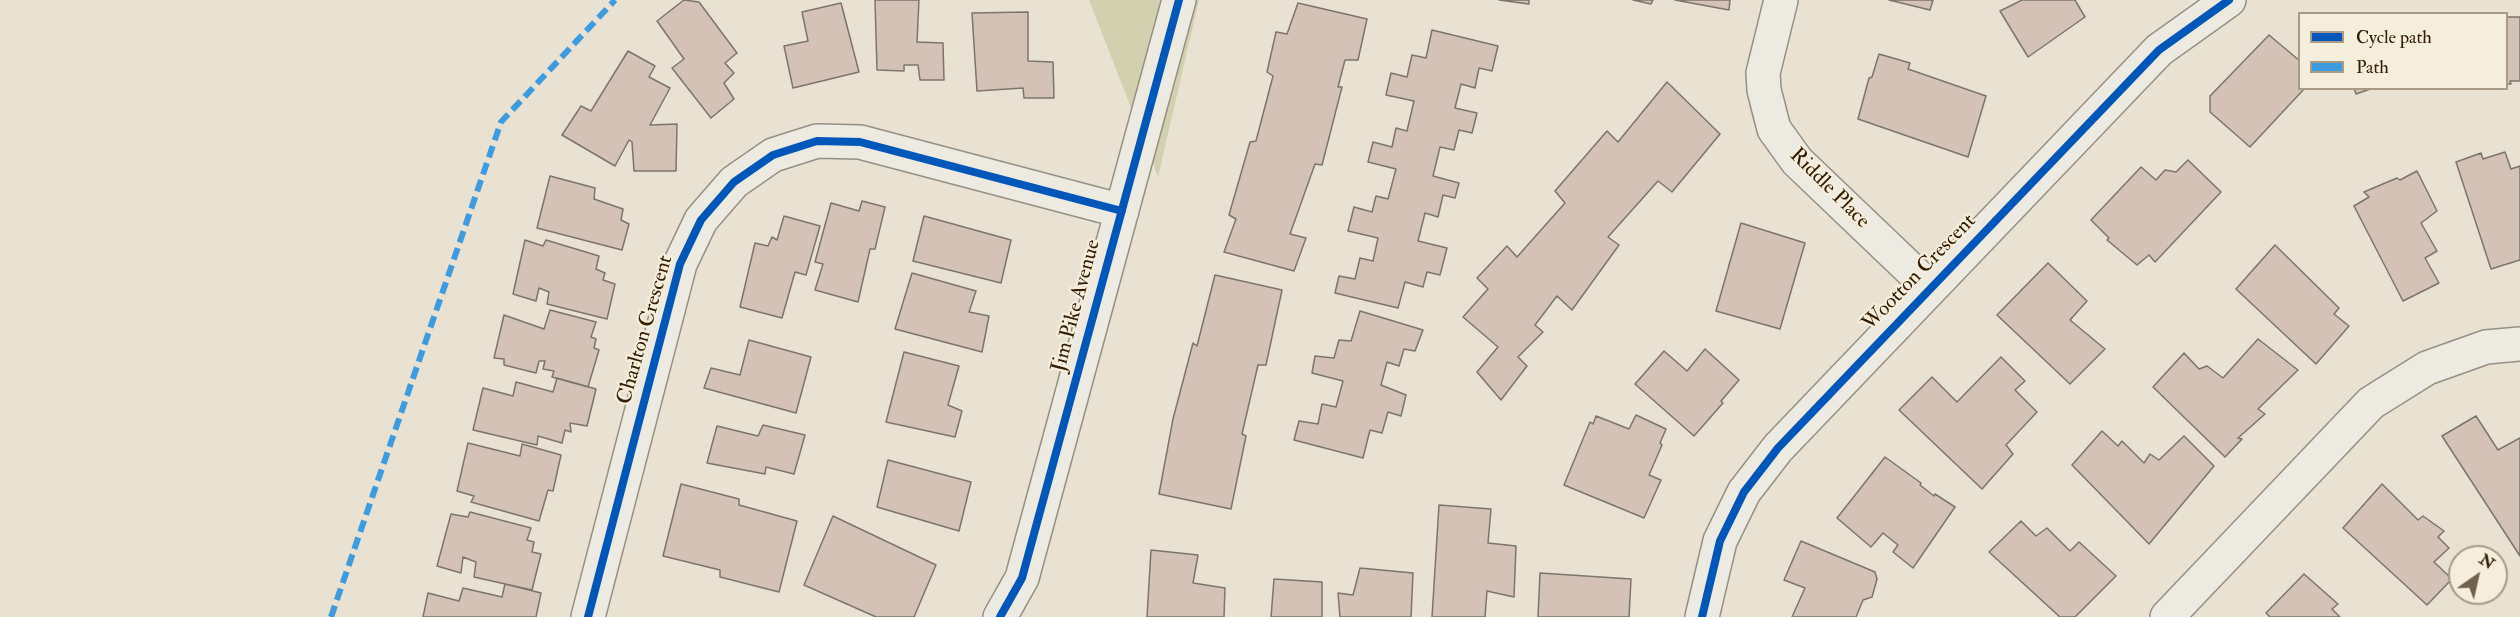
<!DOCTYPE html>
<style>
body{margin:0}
#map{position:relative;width:2520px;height:617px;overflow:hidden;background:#e9e2d3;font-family:"IM FELL Double Pica",serif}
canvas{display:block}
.legend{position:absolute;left:2298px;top:12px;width:210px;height:78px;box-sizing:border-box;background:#f6eedd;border:2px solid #a89a85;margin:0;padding:8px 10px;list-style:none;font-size:18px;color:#321d02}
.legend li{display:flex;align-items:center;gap:12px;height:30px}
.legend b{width:30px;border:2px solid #a89a85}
.north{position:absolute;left:2448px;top:545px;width:60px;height:60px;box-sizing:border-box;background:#f6eedd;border:2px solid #a89a85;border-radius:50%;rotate:34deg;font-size:16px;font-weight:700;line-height:24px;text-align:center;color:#321d02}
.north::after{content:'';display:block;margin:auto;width:21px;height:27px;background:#72624b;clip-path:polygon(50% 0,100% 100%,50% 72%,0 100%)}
</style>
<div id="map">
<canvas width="2520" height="617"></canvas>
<ul class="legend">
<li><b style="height:8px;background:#0057b8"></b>Cycle path</li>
<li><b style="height:8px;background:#3e9bdd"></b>Path</li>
</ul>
<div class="north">N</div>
</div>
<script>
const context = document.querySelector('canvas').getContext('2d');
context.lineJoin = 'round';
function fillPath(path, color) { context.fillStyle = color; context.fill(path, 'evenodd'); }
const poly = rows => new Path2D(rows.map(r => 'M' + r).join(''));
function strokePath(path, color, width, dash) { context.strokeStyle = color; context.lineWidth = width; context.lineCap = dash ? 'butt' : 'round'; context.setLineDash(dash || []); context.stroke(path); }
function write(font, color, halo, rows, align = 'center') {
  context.font = font + ' "IM FELL Double Pica",serif'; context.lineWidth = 4.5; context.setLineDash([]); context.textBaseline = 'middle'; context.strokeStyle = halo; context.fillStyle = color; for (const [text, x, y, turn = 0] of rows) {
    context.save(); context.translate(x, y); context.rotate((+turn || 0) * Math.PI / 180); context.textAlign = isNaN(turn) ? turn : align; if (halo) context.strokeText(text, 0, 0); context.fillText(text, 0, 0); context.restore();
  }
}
fillPath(poly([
 [1089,0,1199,0,1158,177]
]), '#d3d0b0');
const building = poly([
 [684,0,699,2,737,53,725,63,734,73,724,83,734,99,711,118,672,68,684,59,657,21,684,0],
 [875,0,919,0,917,42,943,43,944,80,920,80,918,65,904,65,904,71,877,70,875,0],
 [1499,0,1529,0,1529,4,1499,0],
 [1633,0,1653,0,1651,4,1633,0],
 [1675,0,1730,0,1729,10,1675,0],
 [1889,0,1933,0,1930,10,1889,0],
 [2022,0,2075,0,2085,17,2028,57,2000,11,2022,0],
 [841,3,859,72,793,88,784,46,808,41,802,12,841,3],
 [1298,3,1367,19,1358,60,1345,60,1338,87,1342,87,1322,165,1315,164,1290,234,1306,238,1294,271,1224,252,1236,219,1229,215,1250,142,1256,141,1273,76,1267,72,1276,32,1287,34,1298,3],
 [1028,12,1028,61,1053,62,1054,98,1024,98,1023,88,977,91,972,13,1028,12],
 [2506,17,2520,17,2520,81,2510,81,2511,84,2506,84,2506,17],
 [1432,30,1498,46,1492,71,1479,68,1475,88,1461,84,1455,108,1477,113,1472,133,1459,130,1454,150,1440,147,1433,176,1459,183,1455,198,1443,195,1438,217,1425,213,1418,241,1447,248,1440,275,1427,272,1423,287,1405,282,1398,308,1335,293,1339,276,1355,279,1360,258,1373,261,1378,238,1348,231,1354,207,1372,212,1376,196,1388,199,1396,169,1368,162,1373,142,1392,147,1396,128,1407,131,1414,101,1386,95,1391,73,1407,77,1412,55,1426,58,1432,30],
 [2269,35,2300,61,2300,88,2305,88,2250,147,2210,112,2210,96,2269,35],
 [628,51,655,66,649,77,670,88,650,125,677,124,676,171,634,171,632,142,629,140,615,166,562,135,581,106,591,111,628,51],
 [1879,54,1910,63,1908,69,1986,96,1968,157,1858,119,1869,78,1872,77,1879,54],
 [1667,82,1720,134,1672,192,1658,181,1608,237,1619,245,1572,310,1557,296,1535,325,1543,332,1518,357,1527,366,1501,400,1477,372,1498,347,1463,317,1488,289,1477,278,1507,246,1517,257,1565,203,1555,191,1607,131,1618,142,1667,82],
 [2354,88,2373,88,2356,94,2354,88],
 [2505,152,2511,169,2520,166,2520,260,2491,269,2456,162,2481,153,2483,159,2505,152],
 [2188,160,2221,192,2155,262,2149,255,2137,265,2107,240,2109,238,2091,220,2141,167,2156,180,2165,170,2176,172,2188,160],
 [2417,171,2437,211,2421,223,2437,251,2425,258,2439,283,2403,301,2354,206,2369,197,2364,192,2397,178,2400,180,2417,171],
 [550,176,595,188,594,199,623,209,621,220,629,224,622,250,537,228,550,176],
 [862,201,885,207,875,249,870,249,858,302,815,290,823,264,815,262,831,203,859,211,862,201],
 [784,216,820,226,806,275,795,272,782,318,740,307,755,243,768,246,772,237,777,240,784,216],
 [924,216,1011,240,1001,283,913,261,924,216],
 [1741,223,1805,243,1780,329,1716,311,1741,223],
 [525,240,543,246,546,240,599,256,596,269,605,273,603,280,615,284,607,319,547,304,549,292,539,288,536,301,513,294,525,240],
 [2275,245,2339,308,2334,314,2349,326,2316,364,2236,289,2275,245],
 [2048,263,2087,301,2070,320,2105,349,2070,384,1997,315,2048,263],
 [912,273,976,291,969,312,989,316,982,352,895,329,912,273],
 [1215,275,1282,290,1266,365,1258,365,1242,434,1246,436,1231,509,1159,494,1173,419,1193,343,1197,346,1215,275],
 [550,310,596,322,591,337,596,339,594,348,599,350,588,387,552,377,554,371,543,369,545,361,539,361,536,373,504,365,504,359,494,358,504,315,544,329,550,310],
 [1360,311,1423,330,1415,351,1404,349,1399,366,1387,362,1381,385,1406,395,1401,416,1388,412,1382,433,1370,430,1363,458,1294,440,1299,421,1318,424,1322,404,1336,407,1343,381,1312,373,1315,356,1334,358,1339,340,1351,341,1360,311],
 [2258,339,2298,370,2258,409,2265,414,2238,438,2242,439,2225,457,2153,387,2184,353,2199,369,2207,366,2223,378,2258,339],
 [749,340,811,357,796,413,704,388,711,368,740,375,749,340],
 [1705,349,1739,380,1721,401,1723,403,1694,436,1635,384,1664,351,1687,371,1705,349],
 [904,352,959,366,948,405,962,411,955,437,886,422,904,352],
 [2001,357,2025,381,2015,390,2037,412,2006,445,2013,454,1982,489,1899,410,1932,377,1957,402,2001,357],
 [557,378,596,389,587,426,570,423,571,432,565,430,562,443,538,436,537,445,473,430,483,388,513,396,516,382,553,392,557,378],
 [1636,415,1666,429,1660,443,1662,445,1649,475,1661,480,1644,518,1564,485,1590,422,1593,424,1596,416,1629,429,1636,415],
 [2476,416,2498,450,2520,438,2520,556,2442,436,2476,416],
 [763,425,805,435,794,474,766,467,765,474,707,463,717,426,758,436,763,425],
 [2102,431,2118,446,2122,441,2144,463,2150,454,2159,460,2184,436,2214,466,2149,544,2072,465,2102,431],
 [468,443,520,456,522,444,561,455,553,491,548,490,539,521,471,502,474,496,457,491,468,443],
 [1885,457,1921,483,1920,485,1934,496,1935,494,1955,507,1913,568,1893,552,1898,545,1883,533,1871,547,1837,518,1885,457],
 [888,460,971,482,959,531,877,507,888,460],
 [681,484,739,499,739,505,797,521,779,592,720,577,720,570,663,556,681,484],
 [2382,484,2418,520,2423,516,2444,531,2438,537,2449,548,2434,562,2452,579,2427,605,2343,528,2382,484],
 [1439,505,1491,509,1488,543,1516,546,1514,597,1487,591,1485,617,1432,617,1439,505],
 [470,512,531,528,527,540,534,542,532,552,541,554,532,590,474,577,476,562,463,557,461,573,437,566,451,514,468,517,470,512],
 [833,516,936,565,914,617,876,617,804,585,833,516],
 [2021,521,2036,536,2047,528,2070,551,2079,542,2116,576,2075,617,2060,617,1989,552,2021,521],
 [1801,541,1875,572,1877,579,1872,597,1863,600,1856,617,1792,617,1805,588,1784,580,1801,541],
 [1151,550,1198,555,1193,583,1225,588,1224,617,1147,617,1151,550],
 [1360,568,1413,573,1411,617,1340,617,1338,593,1353,595,1360,568],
 [1540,573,1631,579,1629,617,1538,617,1540,573],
 [2304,574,2338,604,2332,609,2340,617,2270,617,2266,613,2304,574],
 [1274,579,1322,582,1322,617,1271,617,1274,579],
 [505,584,541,593,536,617,423,617,428,593,459,601,463,588,502,597,505,584]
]);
fillPath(building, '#d4c2b7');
strokePath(building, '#7c7569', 1.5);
const minor = poly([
 [1781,0,1763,73,1764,90,1774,129,1797,161,1930,288],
 [588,617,680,264,701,220,734,182,773,155,817,141,860,142,1122,211],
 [1000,617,1022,578,1179,0],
 [1702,617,1720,541,1744,492,1778,448,2159,50,2229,0],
 [2167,617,2371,403,2427,368,2486,347,2520,344]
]);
strokePath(minor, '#969084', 36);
strokePath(minor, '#edeae2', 33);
strokePath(poly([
 [331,617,501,122,615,0]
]), '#3e9bdd', 6, [12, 6]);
strokePath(poly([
 [588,617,680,264,701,220,734,182,773,155,817,141,860,142,1122,211],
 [1000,617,1022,578,1179,0],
 [1702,617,1720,541,1744,492,1778,448,2159,50,2229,0]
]), '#0057b8', 8);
write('21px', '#321d02', '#f6eedd', [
 ["Riddle Place",1829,189,45],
 ["Wootton Crescent",1920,273,-46],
 ["Jim Pike Avenue",1077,306,-75],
 ["Charlton Crescent",646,330,-74]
]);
</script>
